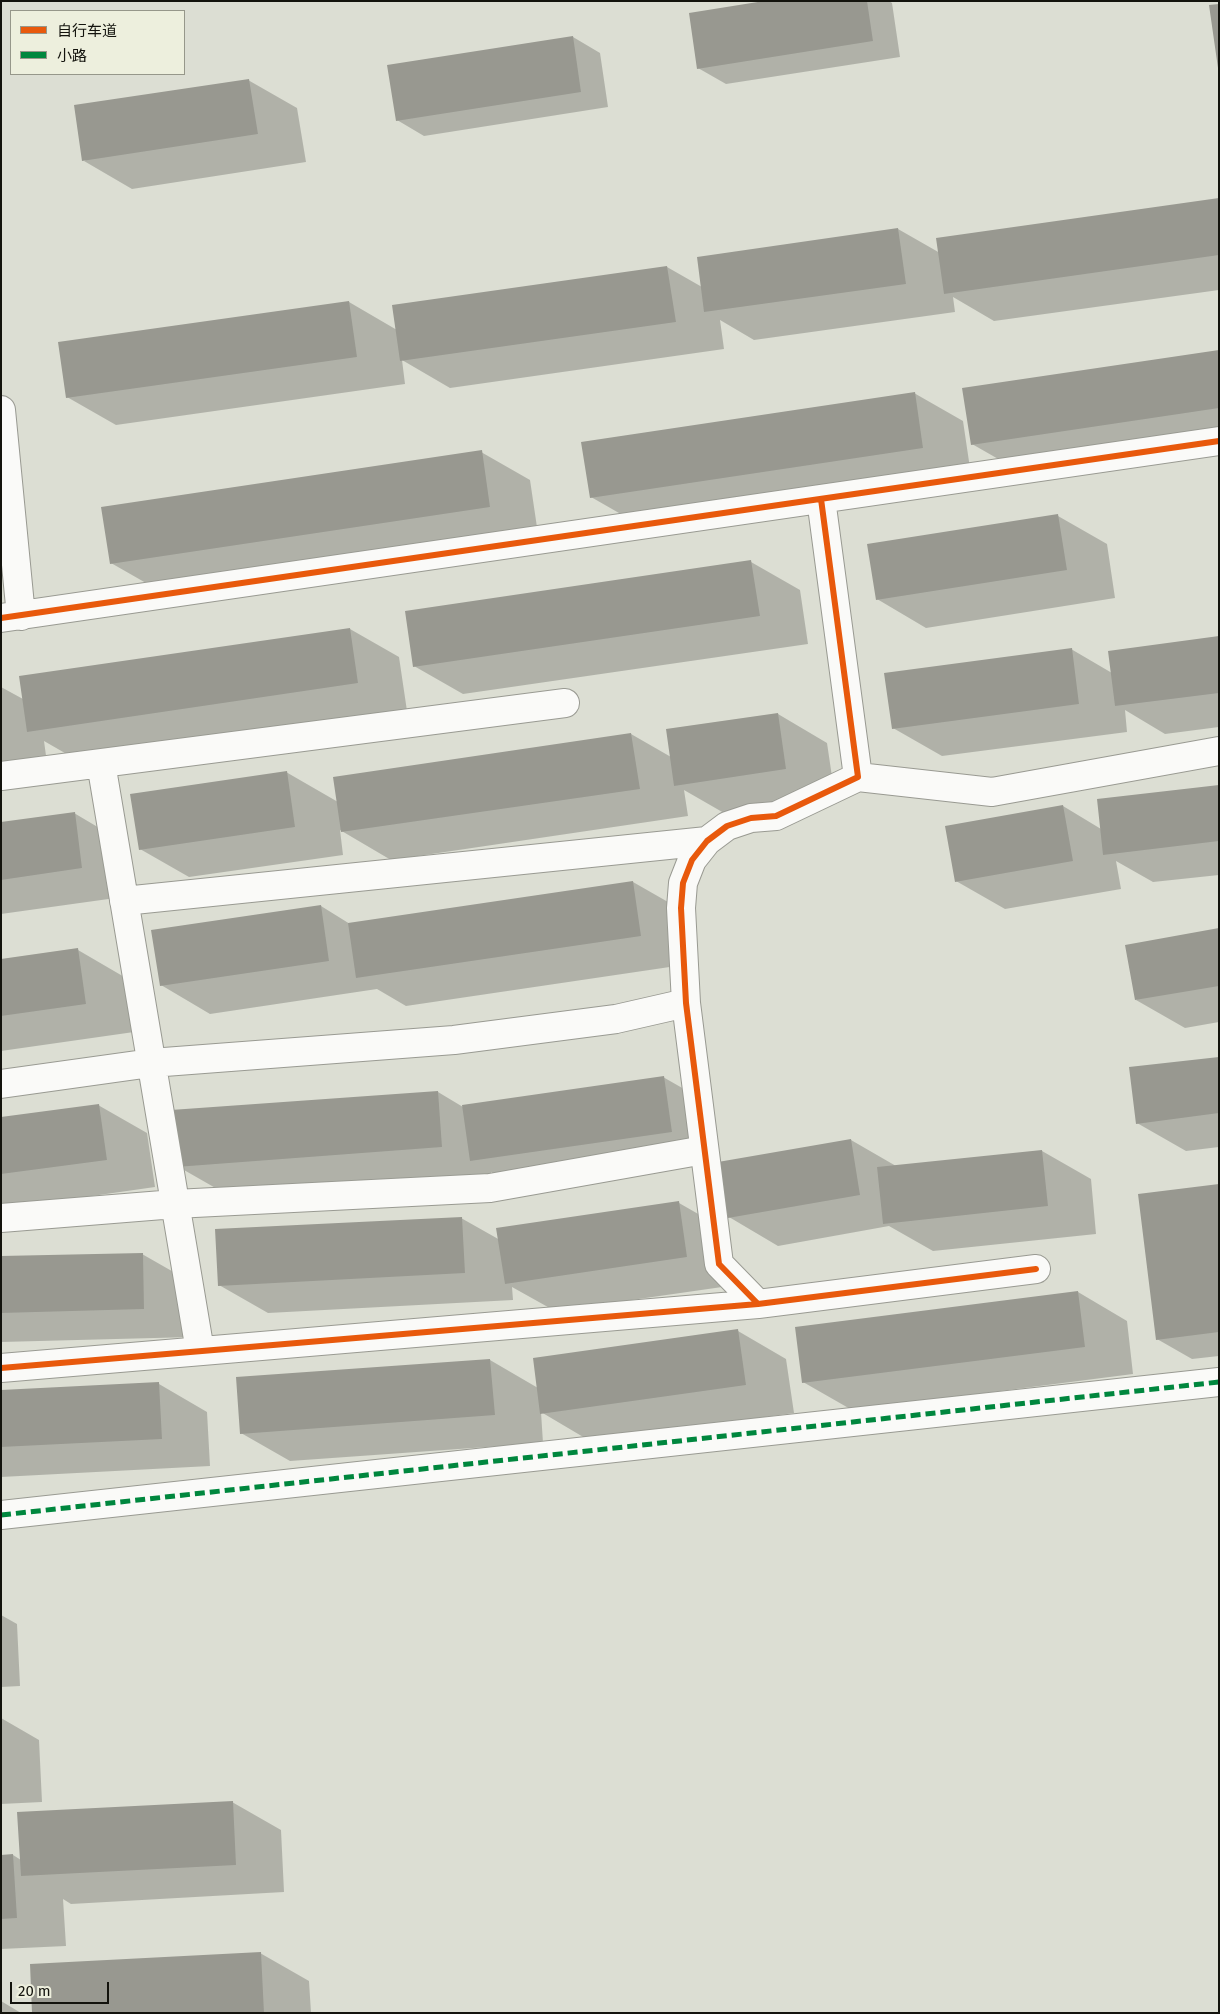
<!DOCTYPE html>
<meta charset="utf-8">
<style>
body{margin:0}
#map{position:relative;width:1220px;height:2014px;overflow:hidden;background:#dcded3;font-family:"Fira Sans","Noto Sans SC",sans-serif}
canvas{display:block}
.frame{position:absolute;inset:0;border:2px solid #13130d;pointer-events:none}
.legend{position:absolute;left:10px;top:10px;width:175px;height:65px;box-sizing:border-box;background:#edefdd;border:1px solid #96978a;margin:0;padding:6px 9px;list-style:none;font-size:15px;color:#13130d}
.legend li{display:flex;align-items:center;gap:10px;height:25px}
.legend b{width:25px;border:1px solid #96978a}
.scale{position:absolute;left:10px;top:1982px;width:99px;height:22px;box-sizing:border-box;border:2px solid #13130d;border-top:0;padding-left:6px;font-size:15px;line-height:18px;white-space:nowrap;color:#13130d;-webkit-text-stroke:4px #edefdd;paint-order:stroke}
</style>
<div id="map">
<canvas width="1220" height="2014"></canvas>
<div class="frame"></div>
<ul class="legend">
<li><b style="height:6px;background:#e8590c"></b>自行车道</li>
<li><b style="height:6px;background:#00873e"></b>小路</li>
</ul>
<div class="scale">20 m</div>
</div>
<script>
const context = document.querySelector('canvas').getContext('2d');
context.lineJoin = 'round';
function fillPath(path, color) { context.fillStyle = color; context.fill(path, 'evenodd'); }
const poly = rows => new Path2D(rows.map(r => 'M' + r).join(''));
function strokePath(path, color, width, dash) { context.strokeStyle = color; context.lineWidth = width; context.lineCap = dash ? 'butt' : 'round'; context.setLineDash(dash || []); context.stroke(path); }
fillPath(poly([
 [772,1,889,1,892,3,900,57,726,84,698,68],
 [573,37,600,53,608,107,424,136,397,120],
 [248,80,297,108,306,162,132,189,84,161],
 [1219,199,1219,290,994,321,953,297,955,312,754,340,720,320,724,349,450,388,402,360,405,384,116,425,67,397,349,302,397,330,667,267,702,287,698,258,898,229,940,253],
 [1219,352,1219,443,1021,472,972,444],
 [914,393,963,421,971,475,640,525,591,497],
 [481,452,530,480,538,534,160,591,111,563],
 [1058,516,1107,544,1115,598,926,628,877,599],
 [751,562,800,590,808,644,463,694,414,666],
 [350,629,399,657,407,711,77,760,44,741,47,763,1,769,1,687,23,699],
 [1219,638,1219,727,1165,734,1125,710,1127,732,942,756,893,728,1071,649,1112,673],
 [778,714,827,743,835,797,724,813,684,790,688,816,391,860,340,830,343,855,189,877,140,849,286,772,338,802,631,734,671,757],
 [1219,786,1219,875,1153,882,1116,861,1121,889,1005,909,956,881,1063,806,1101,829],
 [74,813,123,842,130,896,1,914,1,824],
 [633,882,682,910,690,964,406,1006,377,989,210,1014,161,985,321,906,350,924],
 [1219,930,1219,1022,1185,1028,1136,1000],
 [78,950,126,978,134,1032,1,1051,1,960],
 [1219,1058,1219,1147,1186,1151,1137,1123],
 [663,1077,712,1105,720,1159,520,1189,491,1172,491,1175,226,1194,177,1166,438,1092,463,1107],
 [98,1105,147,1133,155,1187,1,1209,1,1119],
 [851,1140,896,1166,1042,1151,1091,1179,1096,1234,933,1251,889,1226,778,1246,729,1217],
 [1219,1185,1219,1356,1192,1359,1157,1339],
 [679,1203,728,1231,736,1285,555,1311,512,1287,513,1300,268,1313,219,1285,461,1218,500,1240],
 [142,1254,191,1282,193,1337,1,1342,1,1258],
 [1078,1292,1127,1321,1133,1374,852,1410,803,1382],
 [738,1331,786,1359,794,1413,590,1441,541,1412,543,1443,290,1461,241,1433,237,1379,490,1360,538,1388],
 [159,1384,207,1412,210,1466,1,1477,1,1391],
 [1,1615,17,1624,20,1686,1,1687],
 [1,1718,39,1740,42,1802,1,1804],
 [232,1802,281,1830,284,1892,71,1904,63,1899,66,1946,1,1949,1,1856,13,1855,21,1860],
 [260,1953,309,1981,311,2013,33,2013],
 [1,2001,21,2013,1,2013]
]), '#0003');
fillPath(poly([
 [764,1,867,1,873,41,697,69,689,13],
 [1219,4,1219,68,1218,68,1209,5],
 [573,36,581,92,396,121,387,65],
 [249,79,258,134,82,161,74,105],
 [1219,198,1219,255,944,294,936,238],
 [898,228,906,284,704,312,697,257],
 [667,266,676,322,400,361,392,305],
 [349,301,357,357,66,398,58,342],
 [1219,350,1219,408,971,445,962,388],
 [915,392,923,448,590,498,581,442],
 [482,450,490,507,110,564,101,507],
 [1058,514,1067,570,876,600,867,544],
 [751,560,760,616,413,667,405,611],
 [350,628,358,683,27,732,19,676],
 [1219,636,1219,693,1115,706,1108,651],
 [1072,648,1079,704,892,729,884,673],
 [778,713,786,769,674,786,666,729],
 [631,733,640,789,341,832,333,777],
 [287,771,295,827,139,850,130,794],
 [1219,785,1219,841,1103,855,1097,799],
 [1063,805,1073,861,955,882,945,826],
 [75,812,82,868,1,880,1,822],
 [633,881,641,936,356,978,348,923],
 [321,905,329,961,160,986,151,930],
 [1219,928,1219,986,1135,1000,1125,945],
 [78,948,86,1004,1,1016,1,959],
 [1219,1057,1219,1113,1136,1124,1129,1067],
 [664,1076,672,1132,470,1161,462,1105],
 [438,1091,442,1147,176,1167,171,1110],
 [99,1104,107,1160,1,1174,1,1117],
 [851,1139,860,1195,728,1218,718,1162],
 [1042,1150,1048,1206,883,1224,877,1167],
 [1219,1184,1219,1332,1156,1340,1138,1194],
 [679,1201,687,1257,505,1284,496,1228],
 [462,1217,465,1273,218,1286,215,1229],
 [143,1253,144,1309,1,1313,1,1256],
 [1078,1291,1085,1347,802,1383,795,1327],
 [738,1329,746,1385,540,1414,533,1358],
 [490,1359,495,1415,240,1434,236,1377],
 [159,1382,162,1439,1,1447,1,1390],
 [233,1801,236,1865,21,1876,17,1812],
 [13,1854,17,1918,1,1919,1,1855],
 [261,1952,264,2013,32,2013,30,1964]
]), '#989890');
const street = poly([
 [1,410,21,616],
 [821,499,858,777,776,816,751,818,727,826,707,841,692,860,683,883,681,908,686,1003,719,1264,758,1304,1036,1269],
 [1,618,1219,441],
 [101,763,200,1351],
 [1,776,565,703],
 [858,777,992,792,1219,751],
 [124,901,707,841],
 [1,1084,151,1063,454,1040,616,1019,686,1003],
 [1,1218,175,1204,490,1188,704,1150],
 [1,1368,758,1304],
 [1,1515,1219,1382]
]);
strokePath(street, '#999a92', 30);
strokePath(street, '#fafaf8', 28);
strokePath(poly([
 [1,1515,1219,1382]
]), '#00873e', 5, [10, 5]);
strokePath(poly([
 [821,499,858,777,776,816,751,818,727,826,707,841,692,860,683,883,681,908,686,1003,719,1264,758,1304,1036,1269],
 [1,618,1219,441],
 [1,1368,758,1304]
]), '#e8590c', 6);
</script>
